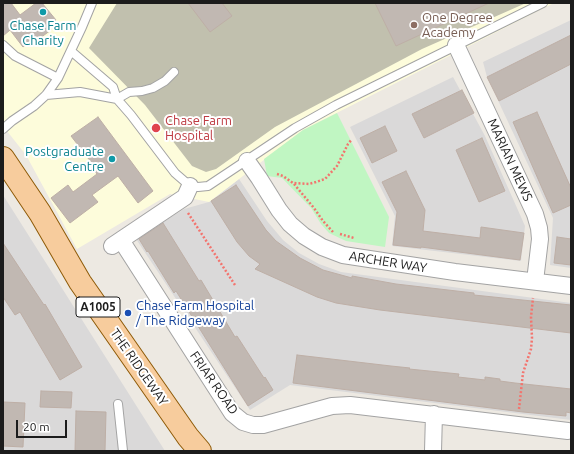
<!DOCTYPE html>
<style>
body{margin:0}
#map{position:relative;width:574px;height:454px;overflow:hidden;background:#ede9e2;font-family:Ubuntu,sans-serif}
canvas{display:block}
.frame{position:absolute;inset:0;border:4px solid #1c1c1c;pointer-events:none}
.scale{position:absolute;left:16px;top:420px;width:51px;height:18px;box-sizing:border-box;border:2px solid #1c1c1c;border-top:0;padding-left:5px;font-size:12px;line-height:14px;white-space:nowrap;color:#1c1c1c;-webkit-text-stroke:3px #fff;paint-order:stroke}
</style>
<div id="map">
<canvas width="574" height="454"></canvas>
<div class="frame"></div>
<div class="scale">20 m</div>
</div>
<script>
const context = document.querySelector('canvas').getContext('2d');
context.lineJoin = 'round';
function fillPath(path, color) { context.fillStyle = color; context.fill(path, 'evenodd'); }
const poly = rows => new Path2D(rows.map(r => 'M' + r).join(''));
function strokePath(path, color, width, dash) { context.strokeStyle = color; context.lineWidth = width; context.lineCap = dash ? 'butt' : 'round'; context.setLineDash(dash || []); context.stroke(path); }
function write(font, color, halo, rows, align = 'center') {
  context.font = font + ' Ubuntu,sans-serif'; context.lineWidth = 4; context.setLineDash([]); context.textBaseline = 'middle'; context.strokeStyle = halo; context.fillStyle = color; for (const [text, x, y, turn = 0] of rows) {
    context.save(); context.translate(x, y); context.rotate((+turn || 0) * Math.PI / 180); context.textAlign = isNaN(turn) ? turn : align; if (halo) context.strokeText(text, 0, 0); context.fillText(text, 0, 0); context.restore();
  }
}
fillPath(poly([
 [571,20,571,268,550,265,553,218,487,77,483,62],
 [453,77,485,136,525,226,521,261,392,246,395,216,350,127],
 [239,179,267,221,283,240,299,253,319,264,341,272,571,303,571,420,290,385,250,410,136,239,184,209,209,202],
 [3,195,165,451,3,451]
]), '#dad9d9');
fillPath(poly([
 [3,3,554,3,303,130,209,202,170,194,77,249,26,155,3,126]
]), '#fdfcdb');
fillPath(poly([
 [117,3,526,3,422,49,275,127,216,169,206,172,192,166,145,105,89,48]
]), '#c1c0ae');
fillPath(poly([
 [337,113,389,217,385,247,346,241,329,233,321,224,311,208,282,178,267,176,264,159,303,130]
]), '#c0f6c2');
const building = poly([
 [3,3,11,3,20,15,36,3,42,3,56,20,48,26,51,30,36,41,34,38,23,47,10,30,3,36,3,3],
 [188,3,222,3,232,16,210,32,188,3],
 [375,3,489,3,396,46,375,3],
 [571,35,571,64,499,101,487,77,571,35],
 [462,90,474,113,424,138,412,114,462,90],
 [537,112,571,188,571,205,553,213,513,122,537,112],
 [98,117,153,191,138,203,118,176,92,195,98,202,70,223,51,198,68,185,73,192,97,174,89,164,91,162,71,136,98,117],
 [385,126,397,151,372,163,360,138,385,126],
 [482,138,505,191,479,202,456,150,482,138],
 [406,171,425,210,423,231,480,238,481,227,524,233,520,260,421,247,421,248,393,245,397,212,382,182,406,171],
 [236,185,266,230,276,241,300,258,323,270,352,278,352,276,396,284,474,293,474,295,571,305,571,333,380,310,336,303,317,297,255,269,260,264,249,256,237,242,211,201,236,185],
 [163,223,199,281,201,280,235,337,237,336,264,378,265,377,273,390,248,406,176,291,174,293,148,251,147,252,139,239,163,223],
 [557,237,571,239,571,265,554,263,557,237],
 [3,243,44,305,45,304,82,367,60,380,20,312,15,315,3,297,3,243],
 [297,355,391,366,410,368,409,369,459,374,458,377,485,380,485,377,500,379,500,381,515,383,571,389,571,413,566,412,566,416,523,412,293,383,297,355],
 [41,391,72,392,71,408,40,407,41,391],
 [3,402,25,403,23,447,3,446,3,402],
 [76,411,106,412,105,451,75,451,76,411]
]);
fillPath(building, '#c1b8b2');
strokePath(building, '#beafa6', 1);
const service = poly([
 [3,45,15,56,58,78],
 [71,51,113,87,117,99,131,115,175,173,190,186,198,187,208,186,295,128,336,105,543,3],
 [46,95,80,92,117,99,129,92,142,91,153,88,165,81,174,72],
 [3,129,12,121,34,106,46,95,58,78,82,27,92,3],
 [118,404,123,451]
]);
const minor = poly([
 [456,45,535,214,539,228,540,239,535,281],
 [247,161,259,178,279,210,290,224,304,236,322,247,343,255,455,272,571,286],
 [121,240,232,413,243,422,253,425,263,425,332,406,350,405,568,431],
 [112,246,179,201,185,197,190,186],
 [433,451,434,414]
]);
const primary = poly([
 [3,158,40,213,80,282,188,437,200,451]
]);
strokePath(service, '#a3a3a3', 10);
strokePath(minor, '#a3a3a3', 18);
strokePath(primary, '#8e5a07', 24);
strokePath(poly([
 [277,174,283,176,293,183,309,184,316,182,325,179,337,166,348,144,352,139],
 [294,184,314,208,323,221,333,232],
 [188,213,235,285],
 [340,234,354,238],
 [519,409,523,373,531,349,532,338,531,317,533,298]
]), '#f3746e', 2.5, [2, 2]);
strokePath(service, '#fff', 8);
strokePath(minor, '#fff', 16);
strokePath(primary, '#f7cc9d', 22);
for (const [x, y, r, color] of [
 [43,12,4,"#0f9aa8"],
 [414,25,4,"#8d6e63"],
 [156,128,5,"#e0444e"],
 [112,159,4,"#0f9aa8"],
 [128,313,4,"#1a4fb4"]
]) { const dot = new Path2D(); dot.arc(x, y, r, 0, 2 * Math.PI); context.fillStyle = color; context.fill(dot); strokePath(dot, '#fff', 1.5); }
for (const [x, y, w] of [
 [98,307,44]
]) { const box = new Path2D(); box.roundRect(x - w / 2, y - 10, w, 20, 3); context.fillStyle = '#fff'; context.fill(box); strokePath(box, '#1c1c1c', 1); }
write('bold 12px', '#1c1c1c', null, [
 ["A1005",98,307]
]);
write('13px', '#785e54', '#fff', [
 ["One Degree",422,18],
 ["Academy",422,33]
], 'left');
write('13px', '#0d838f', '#fff', [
 ["Chase Farm",43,26],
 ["Charity",43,41],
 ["Postgraduate",104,152,"right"],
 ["Centre",104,167,"right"]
]);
write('13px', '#be3a42', '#fff', [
 ["Chase Farm",165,121],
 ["Hospital",165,136]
], 'left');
write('13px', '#1c1c1c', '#fff', [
 ["MARIAN MEWS",510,160,65],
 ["ARCHER WAY",388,262,9],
 ["THE RIDGEWAY",139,367,55],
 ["FRIAR ROAD",214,383,55]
]);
write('13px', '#164399', '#fff', [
 ["Chase Farm Hospital",136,306],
 ["/ The Ridgeway",136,321]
], 'left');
</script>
